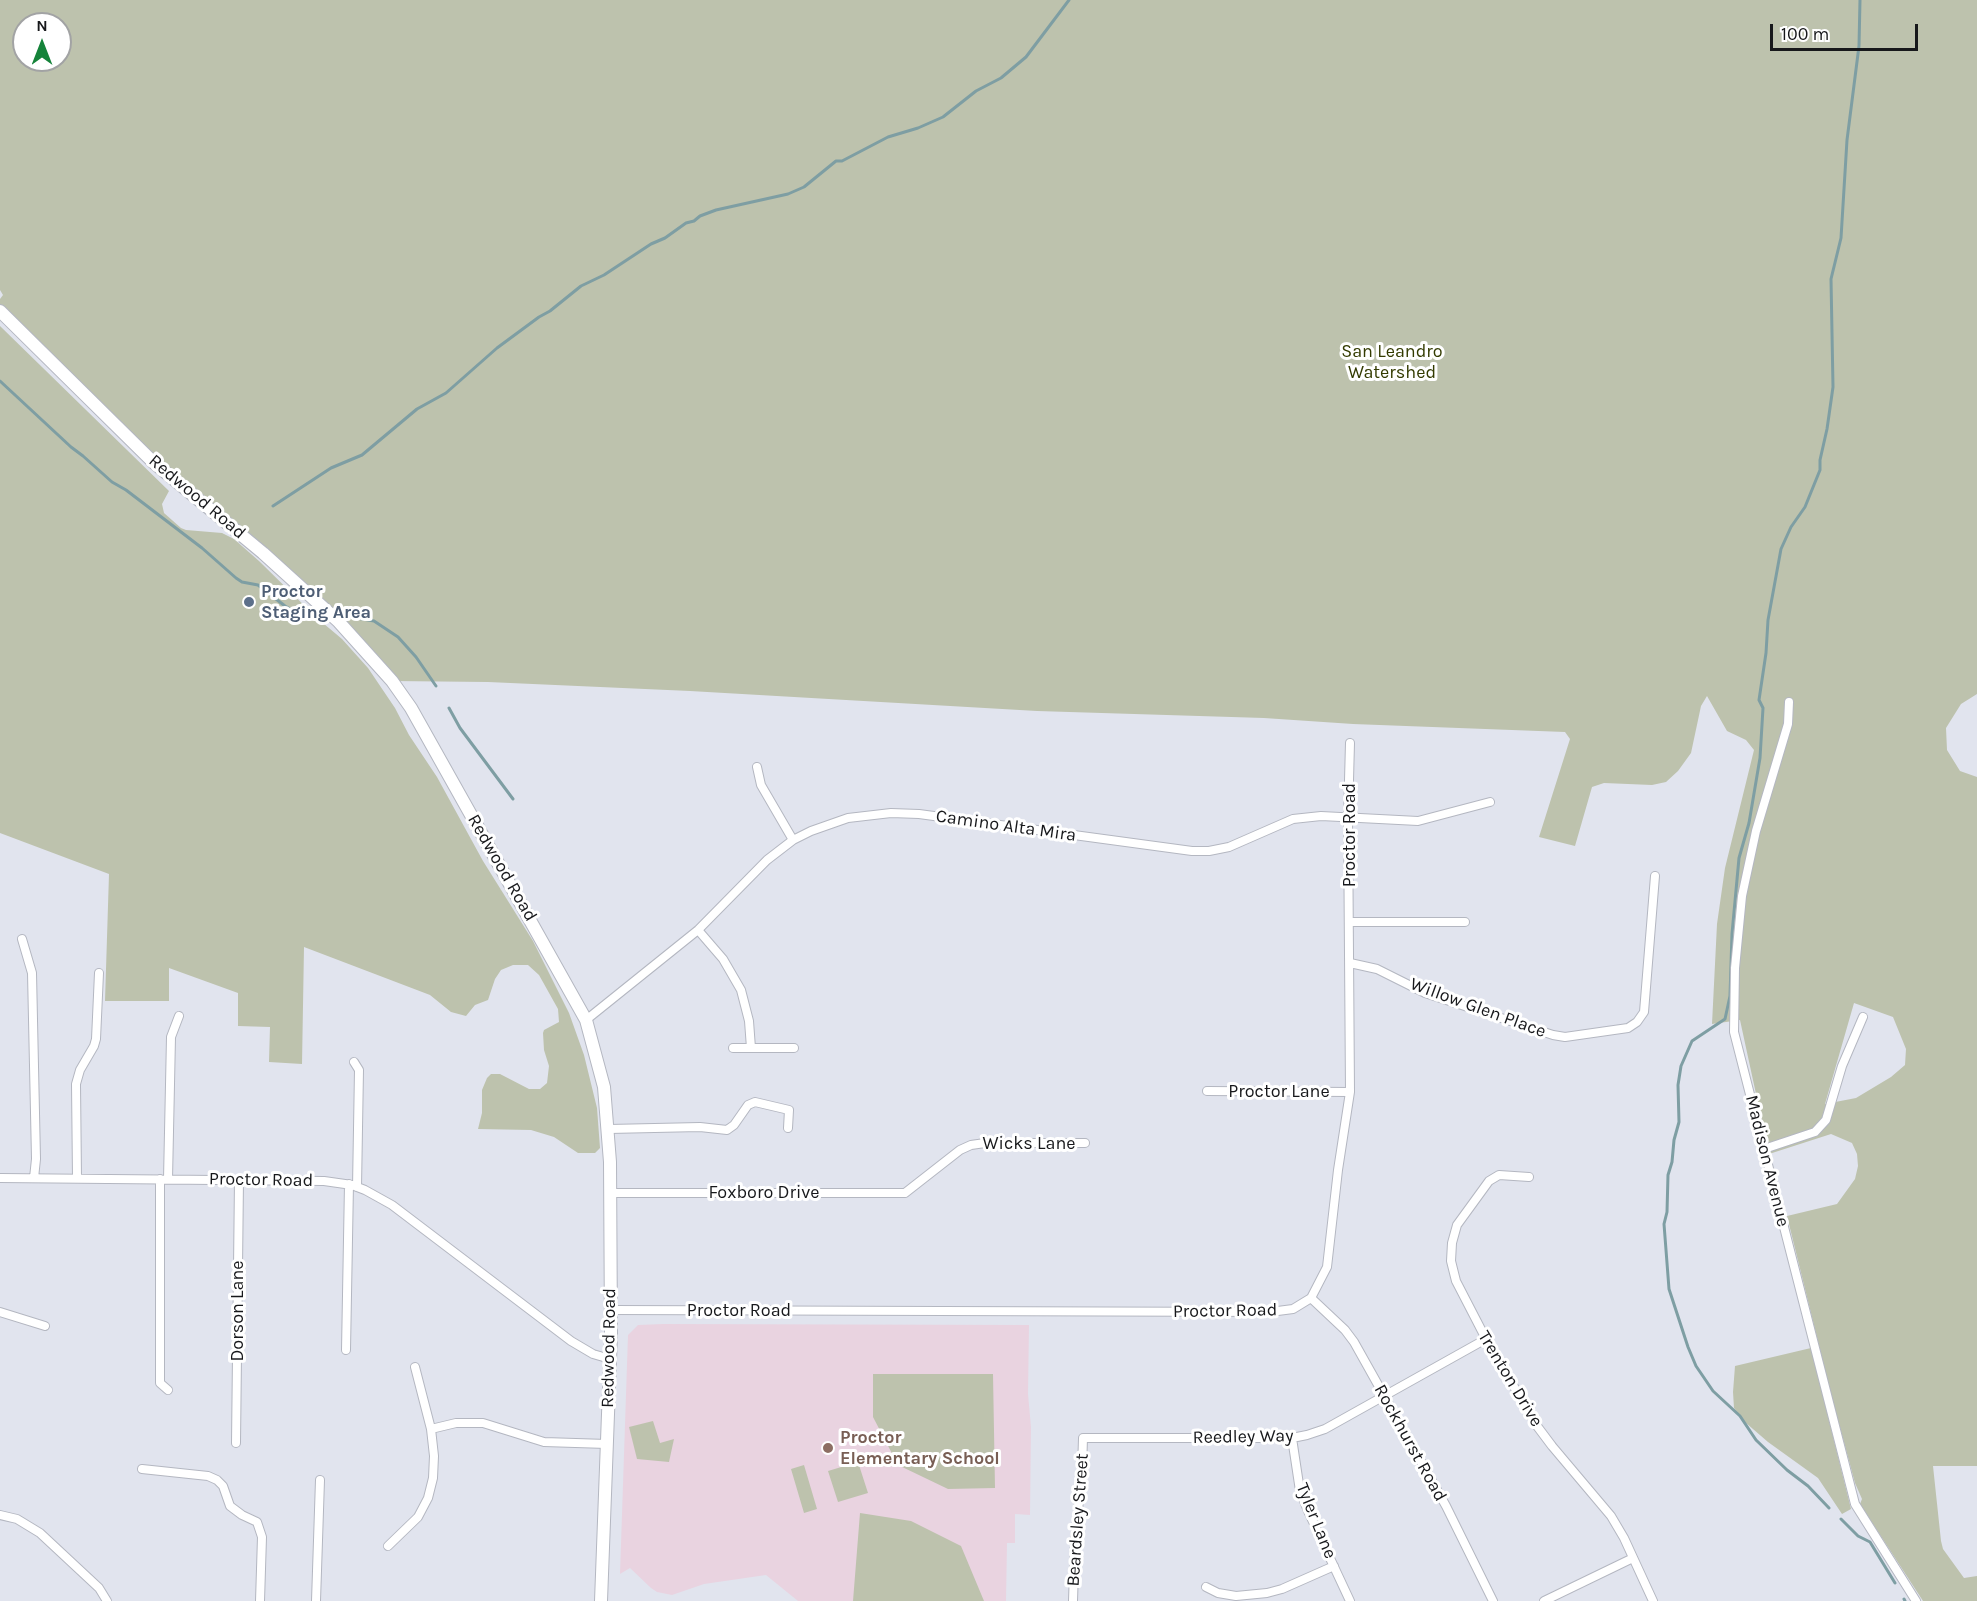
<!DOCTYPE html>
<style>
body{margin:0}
#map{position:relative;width:1977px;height:1601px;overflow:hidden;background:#e1e4ee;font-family:Karla,sans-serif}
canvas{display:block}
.north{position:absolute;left:12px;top:12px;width:60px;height:60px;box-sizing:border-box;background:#fff;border:2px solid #a2a3a4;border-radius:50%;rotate:0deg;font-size:16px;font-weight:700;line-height:24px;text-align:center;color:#17181b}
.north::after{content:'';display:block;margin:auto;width:21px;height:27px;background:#15833a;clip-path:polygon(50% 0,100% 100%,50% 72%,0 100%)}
.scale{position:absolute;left:1770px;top:24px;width:148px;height:27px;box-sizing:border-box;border:3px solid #17181b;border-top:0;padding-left:8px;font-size:18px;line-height:21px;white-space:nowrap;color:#17181b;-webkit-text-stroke:4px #fff;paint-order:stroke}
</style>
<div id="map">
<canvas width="1977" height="1601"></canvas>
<div class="north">N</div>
<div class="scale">100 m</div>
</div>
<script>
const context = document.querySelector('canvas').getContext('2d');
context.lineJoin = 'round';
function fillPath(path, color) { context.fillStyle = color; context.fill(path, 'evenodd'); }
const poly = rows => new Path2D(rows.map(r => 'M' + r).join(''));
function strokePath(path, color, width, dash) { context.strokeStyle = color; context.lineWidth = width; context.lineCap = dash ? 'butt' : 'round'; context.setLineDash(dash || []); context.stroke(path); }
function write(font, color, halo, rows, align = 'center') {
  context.font = font + ' Karla,sans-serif'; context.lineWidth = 6; context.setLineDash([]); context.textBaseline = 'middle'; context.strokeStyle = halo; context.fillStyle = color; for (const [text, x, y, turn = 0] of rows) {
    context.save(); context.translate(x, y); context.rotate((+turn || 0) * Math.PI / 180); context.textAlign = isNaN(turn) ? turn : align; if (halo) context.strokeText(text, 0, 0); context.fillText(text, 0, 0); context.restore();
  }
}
fillPath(poly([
 [663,1324,1029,1325,1028,1394,1031,1427,1030,1515,1015,1514,1015,1543,1007,1543,1006,1601,798,1601,766,1575,704,1584,672,1595,657,1592,651,1588,630,1568,620,1574,628,1335,638,1325]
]), '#e9d3e0');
fillPath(poly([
 [0,0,1977,0,1977,694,1961,704,1946,728,1947,750,1960,771,1977,777,1977,1466,1933,1466,1941,1541,1943,1549,1964,1578,1977,1576,1977,1601,1923,1601,1860,1504,1862,1499,1855,1483,1831,1394,1787,1216,1837,1204,1855,1179,1858,1166,1857,1154,1852,1143,1831,1134,1769,1154,1740,1020,1712,1024,1717,924,1725,868,1754,750,1746,740,1727,731,1707,696,1701,706,1691,753,1678,771,1666,782,1652,785,1604,783,1592,787,1575,846,1539,837,1570,739,1565,732,1353,724,1264,718,1037,711,690,691,488,682,392,681,338,621,153,462,0,311,0,299,3,295,0,290],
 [24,24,60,24,60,60,24,60],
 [1854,1003,1893,1017,1906,1049,1905,1065,1891,1077,1856,1098,1825,1104],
 [0,326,169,491,162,504,164,513,181,528,186,530,222,533,234,539,259,561,317,618,342,639,368,668,395,708,409,735,437,777,483,861,533,941,569,1013,584,1055,597,1108,600,1148,595,1153,578,1153,554,1137,531,1130,478,1129,482,1113,482,1090,487,1078,491,1074,500,1074,529,1089,540,1089,547,1083,549,1066,544,1050,543,1033,544,1030,559,1022,558,1009,539,975,528,965,513,965,501,970,495,979,488,1000,475,1005,466,1016,451,1012,430,995,304,947,302,1064,269,1062,270,1027,238,1026,238,993,169,968,169,1001,105,1001,109,874,0,833],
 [1811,1348,1851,1509,1842,1514,1818,1478,1768,1442,1746,1423,1734,1408,1733,1392,1735,1366],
 [873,1374,993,1374,995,1488,948,1489,898,1465,873,1417],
 [653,1421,660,1443,674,1439,669,1462,637,1459,629,1427],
 [858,1462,868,1493,838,1502,828,1471],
 [804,1465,817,1509,804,1513,791,1469],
 [860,1513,911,1521,961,1546,984,1601,853,1601]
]), '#bdc2ad');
strokePath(poly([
 [0,381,71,447,83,456,112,482,126,490,202,548,236,578,242,582,258,585,285,606,301,615],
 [273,506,331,468,362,455,417,409,446,393,497,348,539,317,550,311,581,286,604,275,651,244,665,238,686,223,694,221,700,216,716,210,788,194,804,187,836,161,842,161,888,137,918,128,943,117,976,91,1001,78,1026,57,1069,0],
 [351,617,374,621,398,637,416,657,436,686],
 [449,708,460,728,513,799],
 [1829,1508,1808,1486,1787,1470,1756,1440,1740,1416,1713,1391,1696,1366,1688,1347,1669,1289,1664,1224,1667,1212,1668,1175,1672,1162,1674,1140,1679,1122,1678,1085,1681,1066,1692,1041,1725,1019,1730,996,1732,934,1739,858,1749,823,1760,758,1763,708,1759,700,1766,653,1768,620,1781,549,1791,527,1805,507,1820,470,1820,460,1827,429,1833,387,1831,279,1841,238,1847,140,1859,46,1860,0],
 [1841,1519,1858,1536,1870,1542,1895,1583],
 [1904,1599,1905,1601]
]), '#7e9ea3', 3);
const street = poly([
 [1789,702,1788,724,1756,831,1742,896,1735,968,1734,1032,1855,1504,1916,1601],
 [757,767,761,785,793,840],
 [1350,922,1465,922],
 [698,930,723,959,741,990,749,1021,751,1048,794,1048],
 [22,939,32,973,36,1159,34,1178],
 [1350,963,1377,969,1425,993,1553,1035,1565,1037,1628,1028,1637,1022,1644,1012,1655,876],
 [586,1020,698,930,767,860,793,840,811,831,848,818,891,813,919,814,1192,851,1209,851,1229,847,1293,819,1321,816,1418,821,1490,802],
 [733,1048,751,1048],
 [354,1062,359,1070,357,1187],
 [1207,1091,1350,1092],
 [609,1129,700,1127,727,1130,734,1125,748,1105,755,1102,789,1110,788,1128],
 [1764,1149,1815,1132,1826,1120,1842,1066,1863,1017],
 [1529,1177,1499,1175,1489,1181,1457,1225,1452,1243,1451,1261,1456,1281,1486,1339,1537,1426,1552,1446,1611,1516,1624,1538,1653,1601],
 [0,1178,324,1181,352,1185,365,1190,392,1205,571,1341,593,1354,610,1359],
 [77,1178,76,1084,80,1070,94,1046,96,1039,99,973],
 [160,1179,160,1383,168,1390],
 [168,1179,171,1037,179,1016],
 [611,1193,905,1193,960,1150,971,1145,985,1143,1085,1143],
 [1311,1298,1345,1330,1354,1342,1446,1506,1493,1601],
 [611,1310,1270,1312,1293,1309,1311,1298,1327,1267,1338,1170,1350,1092,1348,817,1350,743],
 [0,1312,45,1326],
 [346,1350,349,1184],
 [431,1429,456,1423,483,1423,544,1442,607,1444],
 [1292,1438,1300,1491,1308,1511,1350,1601],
 [236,1443,239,1180],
 [142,1469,208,1476,217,1480,223,1486,230,1506,242,1515,257,1522,262,1537,260,1601],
 [0,1515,17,1519,40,1533,99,1588,107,1601],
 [388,1546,418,1517,428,1498,433,1478,434,1456,431,1429,415,1367],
 [1206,1587,1218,1593,1236,1596,1267,1593,1282,1589,1334,1566],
 [316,1601,320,1480],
 [1073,1601,1075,1540,1082,1471,1083,1438,1292,1438,1307,1435,1325,1429,1486,1339],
 [1544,1601,1633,1558]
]);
const secondary = poly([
 [0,311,153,462,263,553,338,621,392,681,411,708,586,1020,604,1087,610,1162,611,1334,601,1601]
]);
strokePath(street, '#b4b7c1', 10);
strokePath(secondary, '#b4b7c1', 14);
strokePath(street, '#fff', 8);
strokePath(secondary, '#fff', 12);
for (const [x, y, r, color] of [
 [249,602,6,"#5c6f8a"],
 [828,1448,6,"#8d6e63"]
]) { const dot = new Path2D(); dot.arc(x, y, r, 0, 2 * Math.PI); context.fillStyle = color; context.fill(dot); strokePath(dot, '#fff', 2); }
write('18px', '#333b01', '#fff', [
 ["San Leandro",1392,352],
 ["Watershed",1392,373]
]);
write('18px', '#17181b', '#fff', [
 ["Redwood Road",197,497,40],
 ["Camino Alta Mira",1006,826,8],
 ["Proctor Road",1350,835,-90],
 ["Redwood Road",502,868,60],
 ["Willow Glen Place",1478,1008,20],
 ["Proctor Lane",1279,1092],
 ["Wicks Lane",1029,1144],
 ["Madison Avenue",1767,1161,76],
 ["Proctor Road",261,1180,1],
 ["Foxboro Drive",764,1193],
 ["Dorson Lane",238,1311,-90],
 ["Proctor Road",739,1311],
 ["Proctor Road",1225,1311,-1],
 ["Redwood Road",609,1348,-89],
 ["Trenton Drive",1510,1379,59],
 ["Reedley Way",1243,1437,-1],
 ["Rockhurst Road",1410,1443,61],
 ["Beardsley Street",1078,1520,-86],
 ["Tyler Lane",1316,1521,68]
]);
write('bold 18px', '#4e5e75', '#fff', [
 ["Proctor",261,592],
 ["Staging Area",261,613]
], 'left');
write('bold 18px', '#785e54', '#fff', [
 ["Proctor",840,1438],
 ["Elementary School",840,1459]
], 'left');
</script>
